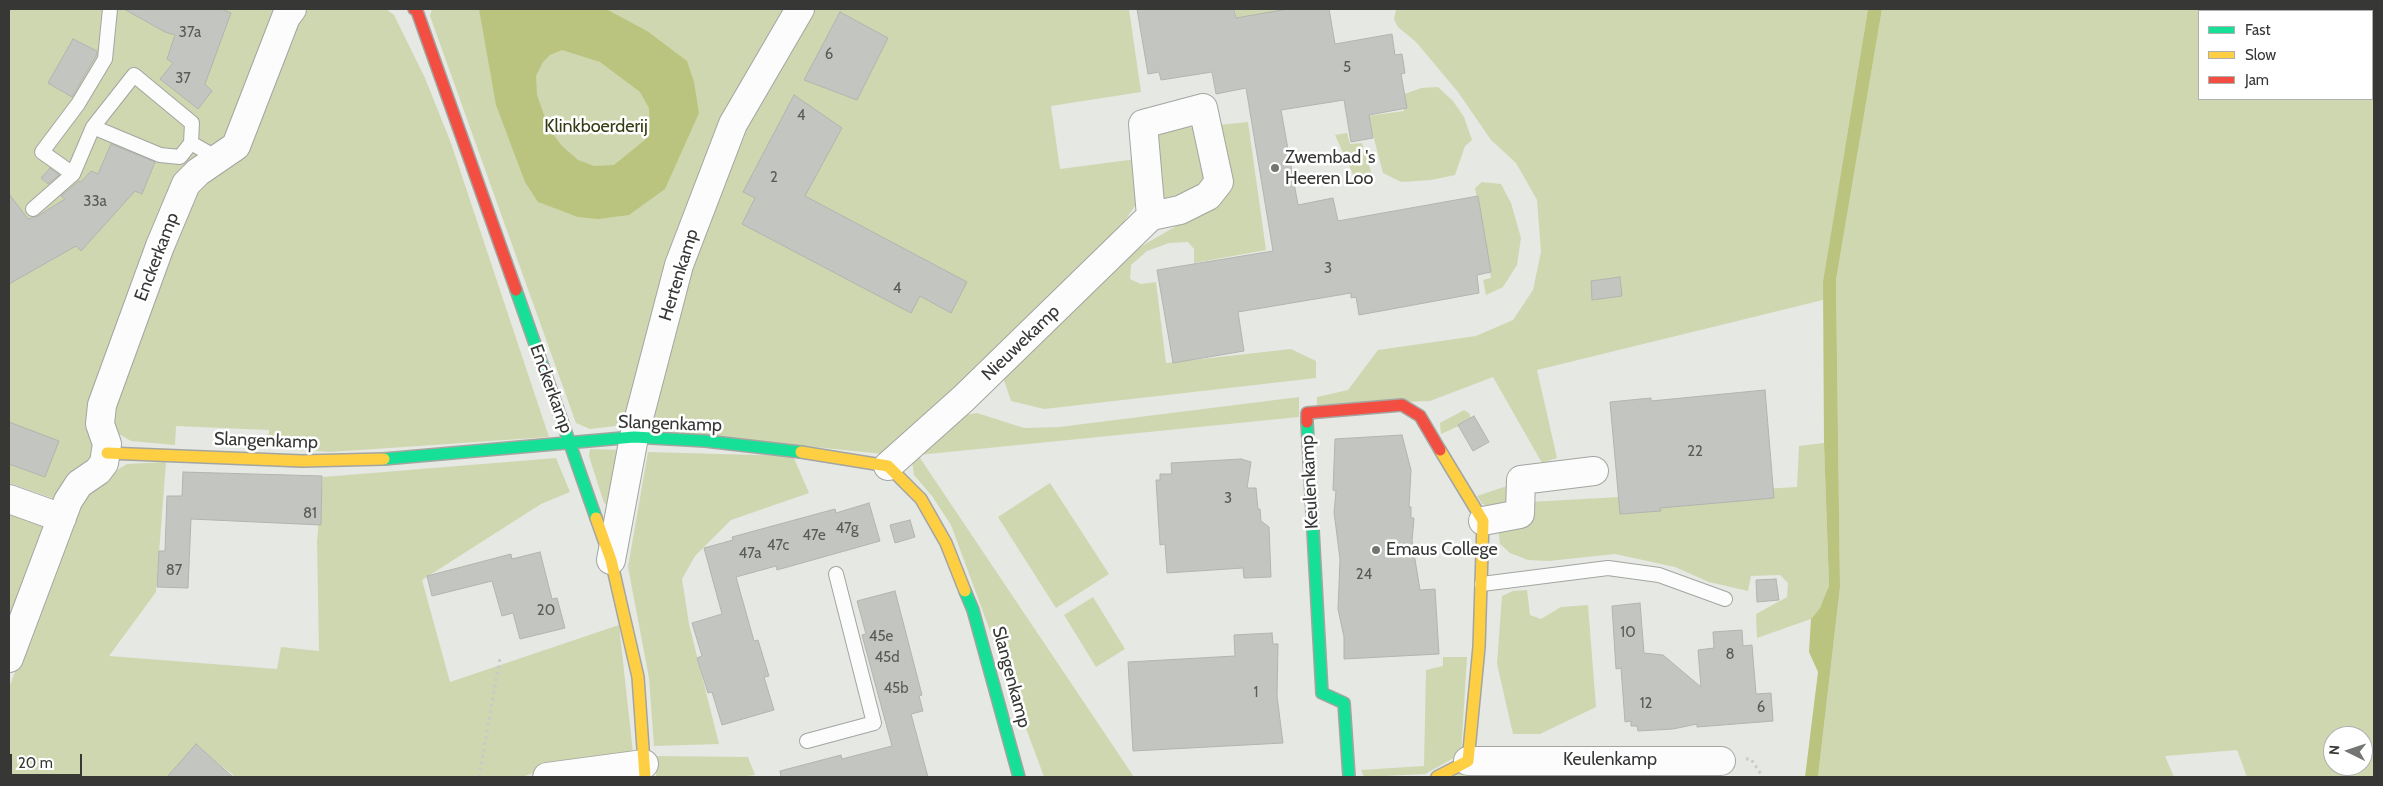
<!DOCTYPE html>
<style>
body{margin:0}
#map{position:relative;width:2383px;height:786px;overflow:hidden;background:#e6e8e3;font-family:Cabin,sans-serif}
canvas{display:block}
.frame{position:absolute;inset:0;border:10px solid #373835;pointer-events:none}
.legend{position:absolute;left:2198px;top:10px;width:175px;height:90px;box-sizing:border-box;background:#fff;border:1px solid #afafae;margin:0;padding:6px 9px;list-style:none;font-size:15px;color:#373835}
.legend li{display:flex;align-items:center;gap:10px;height:25px}
.legend b{width:25px;border:1px solid #afafae}
.north{position:absolute;left:2323px;top:726px;width:50px;height:50px;box-sizing:border-box;background:#fff;border:1px solid #afafae;border-radius:50%;rotate:274deg;font-size:14px;font-weight:700;line-height:20px;text-align:center;color:#373835}
.north::after{content:'';display:block;margin:auto;width:18px;height:22px;background:#747672;clip-path:polygon(50% 0,100% 100%,50% 72%,0 100%)}
.scale{position:absolute;left:10px;top:754px;width:72px;height:22px;box-sizing:border-box;border:2px solid #373835;border-top:0;padding-left:6px;font-size:15px;line-height:18px;white-space:nowrap;color:#373835;-webkit-text-stroke:4px #fff;paint-order:stroke}
</style>
<div id="map">
<canvas width="2383" height="786"></canvas>
<div class="frame"></div>
<ul class="legend">
<li><b style="height:6px;background:#16e098"></b>Fast</li>
<li><b style="height:6px;background:#ffcf43"></b>Slow</li>
<li><b style="height:6px;background:#f24e42"></b>Jam</li>
</ul>
<div class="north">N</div>
<div class="scale">20 m</div>
</div>
<script>
const context = document.querySelector('canvas').getContext('2d');
context.lineJoin = 'round';
function fillPath(path, color) { context.fillStyle = color; context.fill(path, 'evenodd'); }
const poly = rows => new Path2D(rows.map(r => 'M' + r).join(''));
function strokePath(path, color, width, dash) { context.strokeStyle = color; context.lineWidth = width; context.lineCap = dash ? 'butt' : 'round'; context.setLineDash(dash || []); context.stroke(path); }
function write(font, color, halo, rows, align = 'center') {
  context.font = font + ' Cabin,sans-serif'; context.lineWidth = 5; context.setLineDash([]); context.textBaseline = 'middle'; context.strokeStyle = halo; context.fillStyle = color; for (const [text, x, y, turn = 0] of rows) {
    context.save(); context.translate(x, y); context.rotate((+turn || 0) * Math.PI / 180); context.textAlign = isNaN(turn) ? turn : align; if (halo) context.strokeText(text, 0, 0); context.fillText(text, 0, 0); context.restore();
  }
}
fillPath(poly([
 [9,9,282,9,227,136,179,178,95,456,56,503,52,498,9,483],
 [309,9,386,9,394,15,425,78,451,143,549,437,331,452,268,448,269,430,176,426,175,445,131,441,119,434,113,425,111,413,184,218,203,181,286,49,303,14],
 [432,9,787,9,626,419,615,426,590,429,576,423,430,16],
 [804,9,1129,9,1141,92,1051,106,1060,169,1136,159,1137,203,1114,236,960,388,883,454,670,432,650,422,683,280,743,121],
 [1235,9,1304,9,1237,21],
 [1396,9,1868,9,1823,281,1823,300,1537,370,1557,458,1542,463,1493,377,1430,401,1317,405,1317,397,1348,390,1378,350,1476,336,1513,320,1533,290,1541,252,1537,200,1516,163,1491,140,1458,92,1416,42,1398,27,1394,19],
 [1882,9,2374,9,2374,777,2247,777,2237,750,2165,756,2174,777,1818,777,1840,587,1836,280],
 [2199,11,2372,11,2372,99,2199,99],
 [2333,736,2363,736,2363,766,2333,766],
 [1438,87,1453,101,1464,117,1472,140,1465,146,1455,175,1431,180,1401,182,1383,173,1368,116,1404,111,1402,95,1421,88],
 [1248,122,1266,250,1194,263,1194,249,1188,242,1169,243,1147,251,1131,265,1130,279,1141,284,1156,282,1166,363,1291,349,1316,361,1316,378,1044,409,1011,401,1003,377,1135,250,1214,204,1219,125],
 [1184,125,1193,128,1204,179,1201,190,1163,205,1156,134],
 [1347,133,1350,144,1362,143,1373,178,1355,179,1335,135],
 [1482,182,1501,184,1511,203,1521,238,1517,265,1503,287,1486,295,1483,280,1491,278,1475,188],
 [1299,397,1299,417,918,455,1134,777,1044,777,951,525,932,496,914,475,912,461,925,445,959,416,977,413,1024,428,1059,427],
 [1464,410,1469,413,1472,420,1441,434,1440,423],
 [1824,443,1829,586,1826,597,1820,608,1811,619,1757,638,1756,614,1787,597,1788,583,1780,575,1751,576,1748,591,1709,582,1675,567,1615,554,1549,561,1528,560,1510,553,1500,544,1498,527,1530,502,1797,487,1799,446],
 [590,449,621,450,610,506,604,503,589,456],
 [648,452,793,456,809,493,731,520,695,556,682,579,689,624,719,744,654,746,649,678,628,567],
 [556,458,570,492,541,504,422,580,450,682,619,625,633,753,544,769,522,777,232,777,233,775,198,747,172,777,9,777,9,688,81,497,104,478,127,464,166,462,156,592,109,656,277,669,281,647,319,651,317,541,323,477],
 [1050,483,1109,574,1056,608,998,517],
 [1510,485,1514,502,1494,508,1482,504,1477,496],
 [9,508,46,522,9,625],
 [1527,590,1530,615,1541,619,1561,607,1588,605,1596,707,1540,734,1513,734,1497,664,1502,596,1513,591],
 [1093,597,1125,649,1096,667,1064,615],
 [1443,657,1467,657,1461,754,1425,774,1364,777,1361,770,1424,766,1426,670,1443,666],
 [656,756,748,757,755,775,738,777,656,777],
 [1594,769,1609,777,1454,777,1460,773]
]), '#cfd7b0');
fillPath(poly([
 [479,9,606,9,647,31,687,61,694,82,699,113,665,189,629,215,598,219,578,217,538,202,525,182,496,105],
 [562,50,600,62,640,92,649,108,650,125,646,139,614,165,594,166,578,160,562,146,549,129,537,95,536,76,543,62,550,55],
 [1868,9,1882,9,1836,280,1840,587,1818,777,1805,777,1818,672,1809,652,1811,619,1820,608,1829,586,1824,443,1823,281]
]), '#bac47e');
const building = poly([
 [124,9,221,9,231,13,205,84,212,91,198,109,160,79,173,63,167,59,175,35,165,32,124,9],
 [1137,9,1234,9,1236,18,1288,9,1329,9,1335,44,1392,34,1395,55,1402,54,1405,73,1401,74,1407,108,1369,115,1373,138,1351,142,1344,100,1281,110,1298,205,1333,198,1338,221,1478,196,1491,272,1477,275,1479,293,1359,315,1356,297,1351,298,1351,293,1238,312,1244,351,1173,363,1157,270,1273,251,1246,88,1216,94,1212,72,1161,80,1159,72,1148,74,1137,9],
 [840,12,888,38,857,100,804,80,840,12],
 [73,39,97,51,96,56,72,97,48,83,73,39],
 [794,95,842,128,805,196,967,282,951,313,920,296,911,313,742,224,755,198,743,192,794,95],
 [111,144,155,162,142,194,135,191,81,251,76,246,9,284,9,194,28,219,38,216,65,199,61,196,79,181,81,182,91,171,98,174,111,144],
 [50,168,59,175,48,184,41,178,50,168],
 [1620,277,1622,296,1592,300,1591,281,1620,277],
 [1765,390,1774,498,1660,508,1661,511,1620,514,1610,402,1651,398,1651,401,1765,390],
 [1474,416,1489,442,1473,451,1458,425,1474,416],
 [9,422,59,441,45,477,9,464,9,422],
 [1402,435,1411,470,1409,507,1411,507,1411,518,1414,518,1412,541,1420,590,1435,589,1439,654,1344,659,1344,637,1338,609,1340,559,1334,512,1336,491,1333,490,1335,439,1402,435],
 [1241,459,1251,462,1247,488,1256,488,1258,509,1260,509,1261,521,1269,527,1271,577,1244,578,1243,568,1167,573,1165,544,1160,545,1156,480,1160,480,1160,474,1172,474,1171,463,1241,459],
 [183,472,322,476,321,525,191,519,188,588,157,587,159,551,165,551,167,496,182,496,183,472],
 [869,503,880,541,777,570,776,566,736,577,754,641,758,640,769,676,764,677,774,710,722,725,712,692,708,693,697,658,702,656,692,623,722,614,704,548,733,540,732,537,835,509,836,513,869,503],
 [910,520,915,537,895,543,890,525,910,520],
 [540,552,552,599,557,598,565,628,520,639,513,613,502,616,492,581,432,596,427,576,511,554,512,559,540,552],
 [1776,579,1779,600,1757,602,1756,580,1776,579],
 [895,591,922,695,919,696,923,711,911,714,928,777,781,777,780,771,841,755,842,759,892,746,862,635,866,634,857,601,895,591],
 [1640,603,1644,653,1663,655,1701,687,1698,650,1714,648,1713,632,1742,630,1743,646,1752,645,1756,694,1771,693,1773,721,1697,727,1697,724,1673,729,1638,731,1637,726,1631,726,1631,721,1625,722,1621,668,1616,669,1612,606,1640,603],
 [1272,633,1273,644,1278,644,1277,696,1283,743,1133,751,1128,662,1235,656,1234,635,1272,633],
 [196,744,233,777,167,777,196,744]
]);
fillPath(building, '#c3c5c1');
strokePath(building, '#b3b4b0', 1);
const lane = poly([
 [191,143,180,157,160,155,93,127,134,75,192,123,191,143,219,159],
 [73,174,42,152,78,104,105,59,110,9],
 [33,209,73,174,93,127],
 [1482,584,1608,568,1659,575,1725,599],
 [807,741,874,723,836,574]
]);
const street = poly([
 [888,466,963,399,1151,216,1180,210,1208,196,1219,182,1203,108,1143,124,1151,216],
 [9,499,62,518],
 [1483,521,1520,514,1521,480,1594,471],
 [611,560,634,437,679,265,733,124,800,9],
 [9,658,68,501,79,484,98,471,104,463,107,444,100,424,102,405,160,246,186,184,198,172,236,146,286,17,292,9],
 [1468,761,1721,761],
 [547,777,644,764]
]);
const fast = poly([
 [516,290,596,518],
 [1307,422,1322,693,1344,703,1349,777],
 [384,459,634,437,705,441,801,452],
 [965,591,973,610,1019,777]
]);
const slow = poly([
 [801,452,888,466,921,499,946,543,965,591],
 [107,453,302,461,384,459],
 [596,518,611,560,638,677,645,777],
 [1437,777,1468,761,1479,647,1483,521,1440,450]
]);
const jam = poly([
 [414,9,417,11,516,290],
 [1307,422,1307,413,1402,405,1420,416,1440,450]
]);
strokePath(lane, '#a3a5a1', 16);
strokePath(street, '#a3a5a1', 30);
strokePath(fast, '#a3a5a1', 14);
strokePath(slow, '#a3a5a1', 14);
strokePath(jam, '#a3a5a1', 14);
strokePath(poly([
 [1746,759,1751,759,1763,777],
 [479,777,500,658]
]), '#c9c9c8', 3, [2.5, 4]);
strokePath(lane, '#fbfcfb', 14);
strokePath(street, '#fbfcfb', 28);
strokePath(fast, '#16e098', 11);
strokePath(slow, '#ffcf43', 11);
strokePath(jam, '#f24e42', 11);
for (const [x, y, r, color] of [
 [1275,168,5,"#747672"],
 [1376,550,5,"#747672"]
]) { const dot = new Path2D(); dot.arc(x, y, r, 0, 2 * Math.PI); context.fillStyle = color; context.fill(dot); strokePath(dot, '#fff', 2); }
write('15px', '#5a5b58', null, [
 ["37a",190,33],
 ["6",829,55],
 ["5",1347,68],
 ["37",183,79],
 ["4",801,116],
 ["2",774,178],
 ["33a",95,202],
 ["3",1328,269],
 ["4",897,289],
 ["22",1695,452],
 ["3",1228,499],
 ["81",310,514],
 ["47g",847,529],
 ["47e",814,536],
 ["47c",778,546],
 ["47a",750,554],
 ["87",174,571],
 ["24",1364,575],
 ["20",546,611],
 ["10",1628,633],
 ["45e",881,637],
 ["8",1730,655],
 ["45d",887,658],
 ["45b",896,689],
 ["1",1256,693],
 ["12",1646,704],
 ["6",1761,708]
]);
write('18px', '#343a11', '#fff', [
 ["Klinkboerderij",596,127]
]);
write('18px', '#373835', '#fff', [
 ["Zwembad 's",1285,158],
 ["Heeren Loo",1285,179],
 ["Emaus College",1386,550]
], 'left');
write('18px', '#373835', '#fff', [
 ["Enckerkamp",157,257,-69],
 ["Hertenkamp",679,275,-73],
 ["Nieuwekamp",1021,343,-44],
 ["Enckerkamp",551,389,70],
 ["Slangenkamp",670,424,2],
 ["Slangenkamp",266,441,2],
 ["Keulenkamp",1310,482,-93],
 ["Slangenkamp",1011,677,75],
 ["Keulenkamp",1610,760]
]);
</script>
